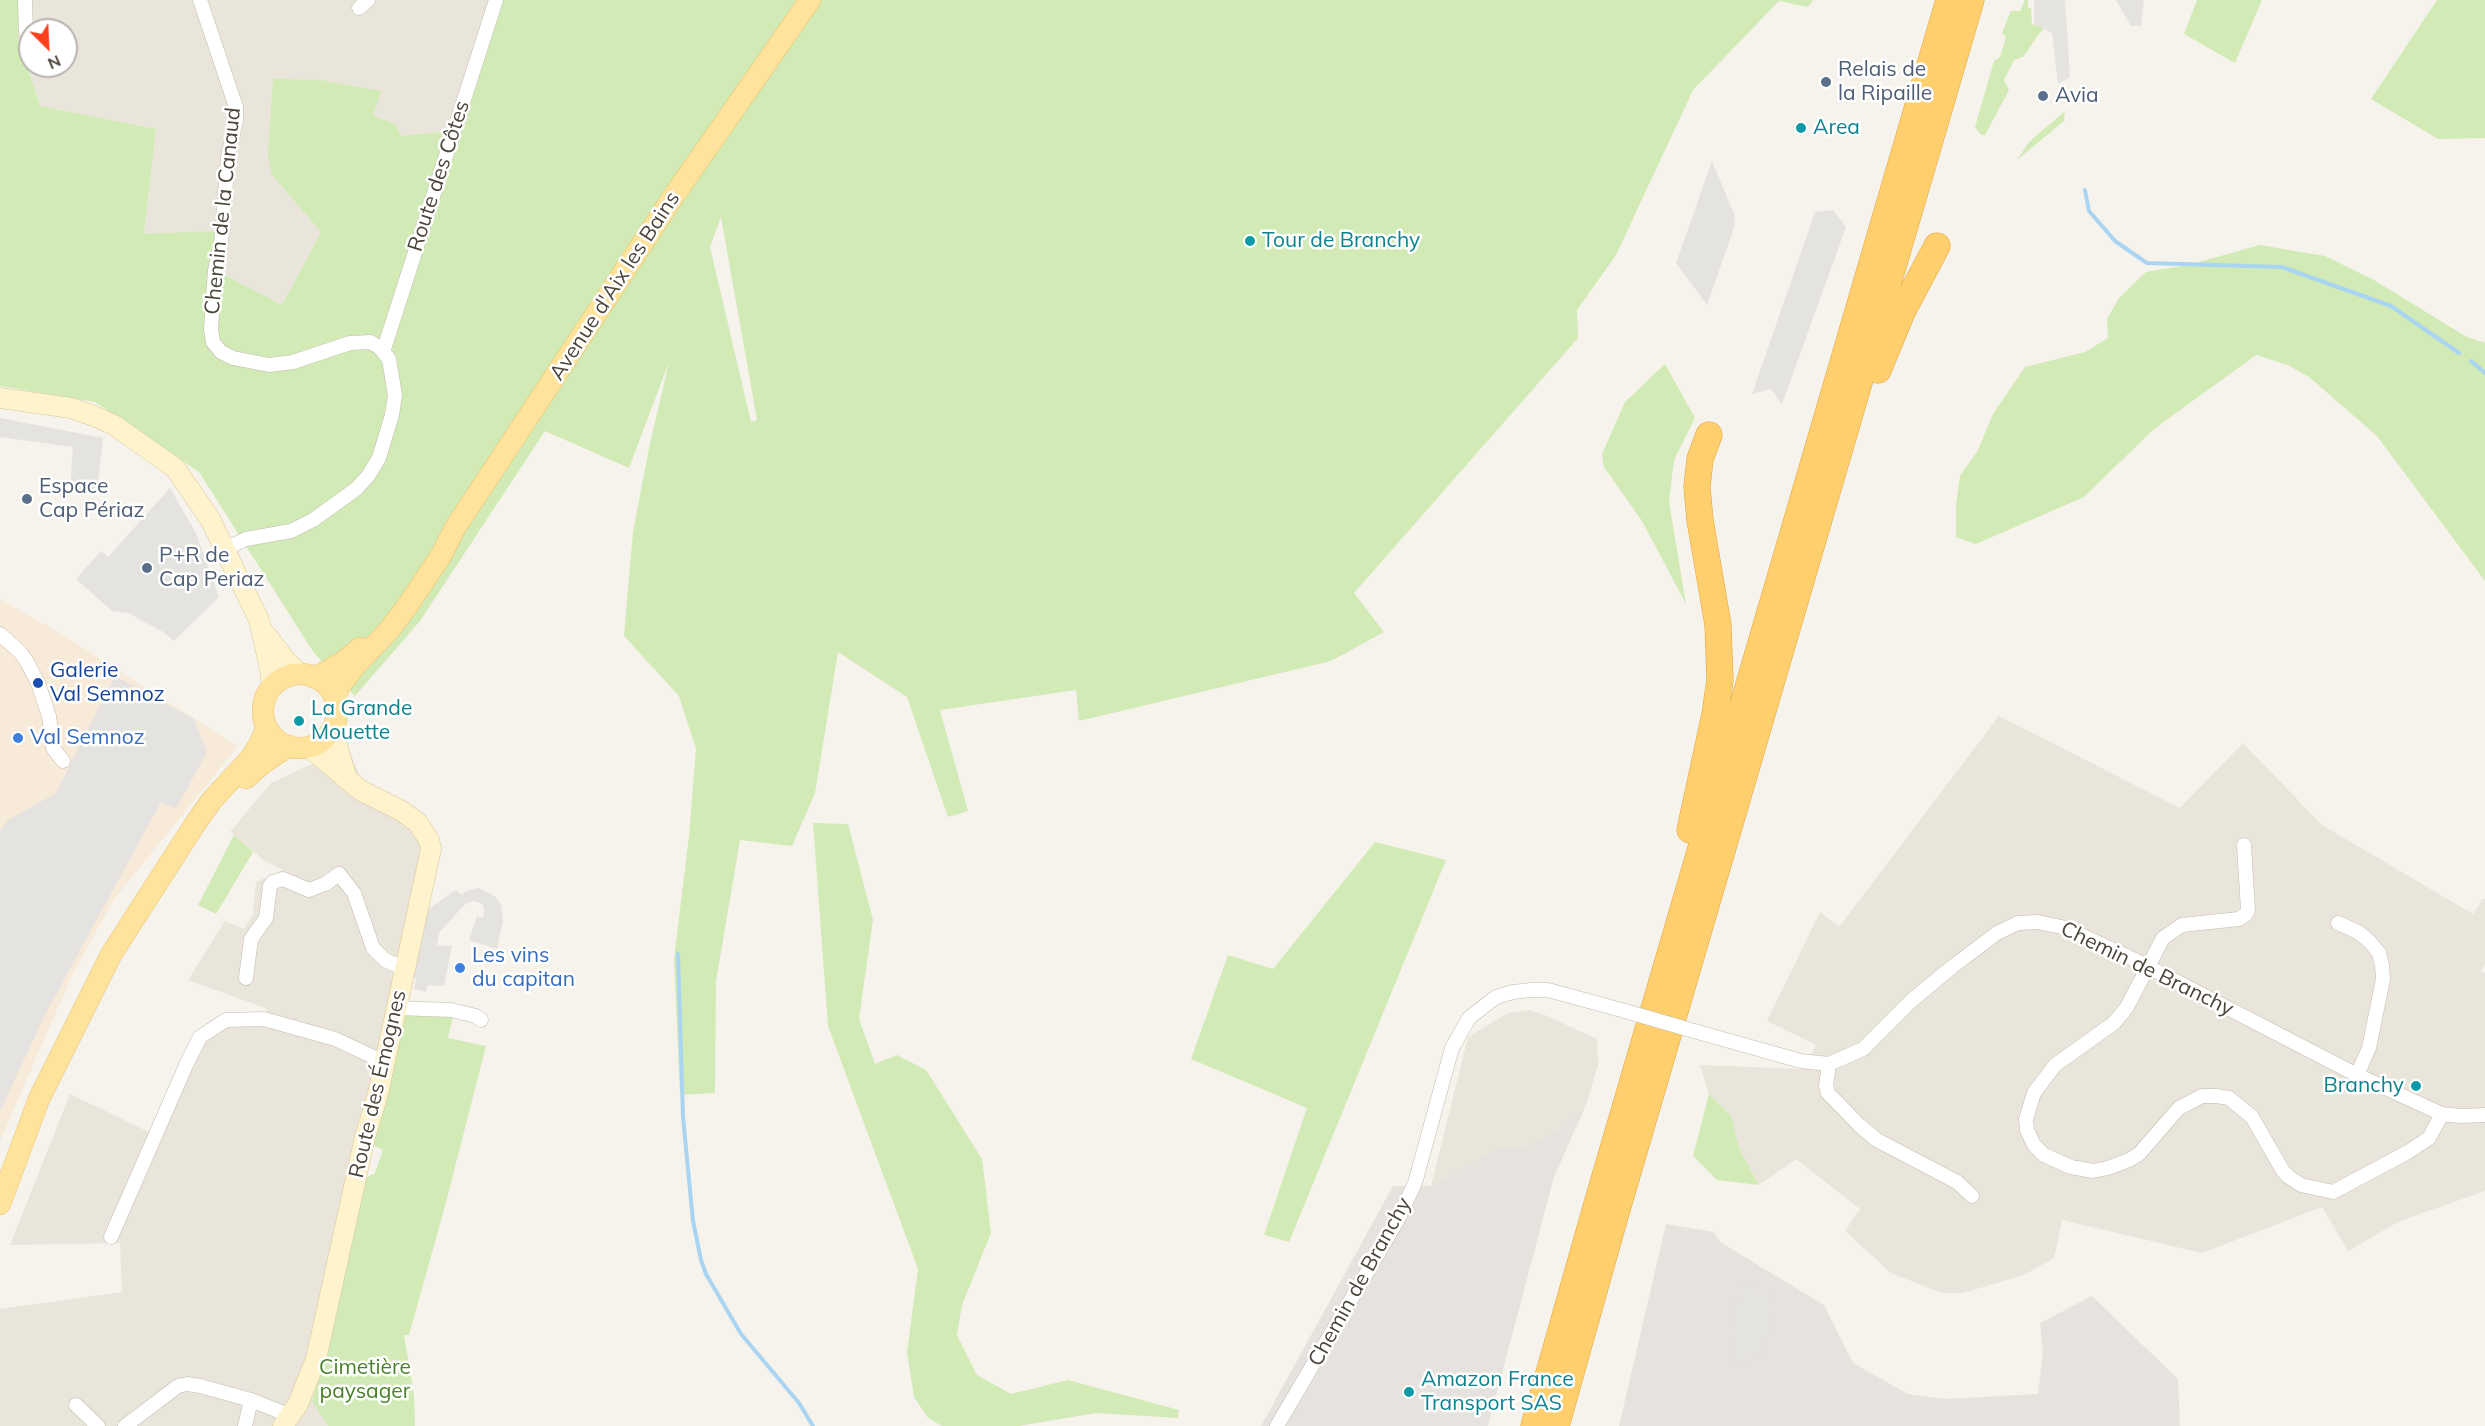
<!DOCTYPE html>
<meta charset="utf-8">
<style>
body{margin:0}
#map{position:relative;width:2485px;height:1426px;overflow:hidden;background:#f6f3ec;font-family:Mulish,sans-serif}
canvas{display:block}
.north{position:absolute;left:18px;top:18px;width:60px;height:60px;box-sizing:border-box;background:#fff;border:2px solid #b7b4b0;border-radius:50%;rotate:156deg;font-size:16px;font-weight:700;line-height:24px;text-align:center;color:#4b4439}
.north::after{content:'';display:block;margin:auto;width:21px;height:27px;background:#fc3f1d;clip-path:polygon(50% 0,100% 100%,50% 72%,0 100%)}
</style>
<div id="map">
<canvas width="2485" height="1426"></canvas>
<div class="north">N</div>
</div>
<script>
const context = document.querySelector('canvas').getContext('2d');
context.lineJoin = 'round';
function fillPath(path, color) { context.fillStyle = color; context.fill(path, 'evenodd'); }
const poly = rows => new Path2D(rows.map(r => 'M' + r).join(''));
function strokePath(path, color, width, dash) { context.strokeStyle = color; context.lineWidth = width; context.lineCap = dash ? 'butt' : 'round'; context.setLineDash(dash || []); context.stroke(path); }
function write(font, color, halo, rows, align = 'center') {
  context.font = font + ' Mulish,sans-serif'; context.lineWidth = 5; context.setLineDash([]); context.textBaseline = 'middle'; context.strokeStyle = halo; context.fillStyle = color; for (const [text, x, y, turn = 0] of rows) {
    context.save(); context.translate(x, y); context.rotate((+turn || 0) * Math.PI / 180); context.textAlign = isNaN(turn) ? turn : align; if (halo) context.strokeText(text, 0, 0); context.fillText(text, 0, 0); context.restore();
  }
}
fillPath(poly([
 [18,0,502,0,459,130,401,136,396,124,373,116,380,91,272,175,321,232,282,305,208,267,215,231,144,235,156,129,40,106,18,38],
 [30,30,66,30,66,66,30,66],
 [1999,716,2180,808,2243,743,2322,825,2473,914,2483,899,2485,899,2485,964,2481,971,2485,973,2485,1191,2400,1221,2348,1251,2322,1207,2202,1253,2062,1220,2054,1258,2024,1275,1963,1293,1941,1293,1891,1273,1845,1231,1860,1209,1796,1159,1759,1185,1739,1148,1731,1116,1709,1094,1700,1065,1803,1069,1816,1045,1767,1021,1820,912,1839,927],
 [348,747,359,774,368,785,385,796,415,807,432,830,333,1324,312,1400,328,1426,0,1426,0,1309,122,1292,120,1243,10,1245,70,1094,153,1134,196,1033,265,1015,268,1009,188,980,225,921,244,929,253,914,256,882,283,870,265,861,230,832,271,783],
 [1528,1010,1545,1015,1597,1039,1598,1065,1586,1105,1558,1130,1539,1142,1531,1145,1495,1149,1431,1186,1468,1037,1508,1013]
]), '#eae5da');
fillPath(poly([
 [0,599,58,632,238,746,115,898,73,973,0,1141]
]), '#f7ead8');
fillPath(poly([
 [1586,1105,1554,1177,1488,1426,1261,1426,1393,1186,1431,1186,1495,1149,1531,1145,1558,1130],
 [1666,1224,1714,1232,1720,1242,1824,1305,1853,1363,1908,1394,1946,1399,2038,1394,2043,1352,2040,1323,2092,1296,2178,1379,2180,1426,1619,1426]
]), '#e6e2dd');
fillPath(poly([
 [0,0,18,0,18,38,40,106,156,129,144,234,216,231,209,267,282,305,321,232,272,175,268,155,273,79,321,80,381,91,373,116,396,124,401,136,459,130,502,0,1813,0,1808,7,1779,1,1693,90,1616,255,1577,310,1578,338,1354,593,1384,632,1331,661,1079,721,1076,690,940,710,968,811,948,817,907,697,838,652,815,793,792,846,740,840,716,981,715,1093,680,1095,674,959,689,836,696,749,679,696,624,636,633,532,649,448,669,362,629,468,545,431,420,621,355,696,314,653,199,472,95,402,0,386],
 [721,217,757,420,751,422,710,247],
 [2025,0,2028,0,2028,8,2031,8,2032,24,2043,28,2043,32,2041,31,2023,57,2014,60,2004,80,2009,90,1985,135,1981,135,1975,127,1994,61,2000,57,2006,37,2002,33,2011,11,2020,11],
 [2197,0,2262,0,2235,63,2184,34],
 [2437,0,2485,0,2485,138,2438,139,2371,99],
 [2065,111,2064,121,2017,160,2029,142],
 [2260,245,2325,256,2374,280,2465,336,2485,343,2485,581,2377,436,2309,377,2288,365,2256,355,2154,429,2084,497,1976,544,1956,537,1956,504,1960,476,1978,450,1993,414,2025,367,2085,352,2108,338,2107,319,2119,298,2146,272,2188,265],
 [1665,364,1695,418,1674,460,1669,502,1686,604,1642,521,1604,467,1602,454,1625,402],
 [813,823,848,824,873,920,859,1019,875,1064,897,1055,926,1070,982,1159,991,1233,962,1305,957,1335,977,1375,1011,1394,1068,1380,1179,1410,1178,1418,1096,1413,1018,1426,942,1426,928,1418,914,1397,907,1352,918,1269,828,1026],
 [234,835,253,852,216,914,198,905],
 [1375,842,1446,860,1289,1242,1264,1235,1307,1108,1191,1059,1228,955,1273,969],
 [402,1015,453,1016,448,1038,486,1046,445,1206,409,1335,404,1335,414,1395,415,1426,328,1426,312,1401,333,1324,364,1179,375,1173,383,1150,371,1144],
 [1709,1094,1731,1116,1739,1148,1759,1185,1717,1180,1693,1156]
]), '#d2eab5');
fillPath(poly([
 [2034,0,2065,0,2070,77,2058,84,2052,33,2034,24],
 [2116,0,2144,0,2141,26,2131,26],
 [1712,161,1734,214,1735,225,1707,305,1676,263],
 [1833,210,1846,227,1782,404,1771,389,1752,394,1815,212],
 [0,418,103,438,97,493,70,489,73,447,0,437],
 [170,488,196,533,219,597,174,641,163,632,128,613,112,611,76,579,101,551,108,557],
 [115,676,194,719,207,752,176,809,161,802,47,1011,0,1111,0,831,8,820,56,793],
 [479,888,496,897,501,905,503,920,497,949,469,940,477,916,483,918,484,908,481,903,473,901,466,903,439,933,437,945,452,946,444,986,428,985,426,992,414,989,416,978,407,977,424,912,456,890,462,895,466,891],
 [1739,1280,1758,1282,1757,1291,1774,1293,1764,1359,1748,1356,1747,1363,1728,1360]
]), '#e5e3e0');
strokePath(poly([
 [2085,190,2089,211,2115,241,2147,263,2282,267,2391,306,2459,353],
 [2471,361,2485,373],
 [678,954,683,1117,693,1221,701,1260,706,1274,741,1334,799,1403,813,1426]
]), '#a9d4f2', 4);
const street = poly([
 [25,0,26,32],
 [200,0,236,107,236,120,228,157,221,244,215,270,211,329,213,342,221,352,233,358,269,365,293,362,350,343,371,342,380,348,389,359,395,395,392,415,379,458,368,476,356,489,313,520,291,531,246,539,225,549],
 [359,8,368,0],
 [383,352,496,0],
 [0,634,20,652,27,662,38,683,49,716,53,748,63,761],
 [2244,845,2248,910,2246,914,2239,919,2182,925,2163,938,2127,1007,2114,1023,2055,1065,2034,1093,2026,1119,2027,1130,2034,1145,2044,1155,2071,1167,2093,1171,2108,1168,2129,1160,2139,1154,2179,1108,2202,1096,2216,1096,2229,1098,2252,1117,2283,1171,2289,1177,2301,1185,2333,1192,2408,1152,2429,1138,2442,1114],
 [2338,923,2358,932,2369,941,2379,953,2382,965,2383,979,2369,1048,2357,1075],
 [246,978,251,939,266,918,270,886,273,882,283,879,309,890,325,884,339,874,354,893,373,948,385,960,405,969],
 [396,1008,451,1010,476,1016,481,1020],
 [1694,1031,1801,1061,1829,1064,1863,1049,1911,1001,1952,967,1997,933,2018,923,2038,922,2066,928,2133,959,2357,1075,2442,1114,2460,1116,2485,1115],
 [1829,1064,1826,1086,1828,1093,1859,1125,1877,1140,1957,1182,1972,1196],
 [111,1237,187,1063,200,1037,226,1020,264,1019,335,1039,384,1062],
 [76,1405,98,1426],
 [125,1426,178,1386,187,1384,200,1386,251,1400,291,1416],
 [245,1426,251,1400],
 [1277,1426,1397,1221,1415,1183,1452,1048,1469,1018,1496,997,1513,992,1531,990,1548,990,1625,1011]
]);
const secondary = poly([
 [0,398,71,408,94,416,114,425,175,468,210,519,259,620,270,669,272,687],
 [265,633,287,662,300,674],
 [334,726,335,739,346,776],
 [283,1426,298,1404,316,1359,365,1137,378,1094,431,849,429,840,418,823,402,811,360,790,309,747]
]);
const primary = poly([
 '263 711a37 37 0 1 1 74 0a37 37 0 1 1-74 0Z',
 [315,678,343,662,360,648],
 [335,699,339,687,354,667,390,629,408,605,442,554,455,528,675,194,810,0],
 [246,778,263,763,289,746],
 [0,1204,39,1099,112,953,197,821,212,800,250,759,259,745,267,728]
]);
const highway = poly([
 [1878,370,1902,312,1937,246],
 [1690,830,1715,714,1720,680,1718,625,1700,520,1697,487,1700,459,1709,435],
 [1534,1426,1597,1204,1949,0],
 [1556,1426,1615,1216,1971,0]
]);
strokePath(street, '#c2bbae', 15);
strokePath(secondary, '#d6c79b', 21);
strokePath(primary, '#e6c16a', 22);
strokePath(highway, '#e0a43c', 27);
strokePath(street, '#fff', 14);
strokePath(secondary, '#fff3cd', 20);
strokePath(primary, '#ffe39c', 21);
strokePath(highway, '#ffcf6e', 26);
const streetBridge = poly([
 [1625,1011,1694,1031]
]);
strokePath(streetBridge, '#c2bbae', 15, []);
strokePath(streetBridge, '#fff', 14);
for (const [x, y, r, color] of [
 [1826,82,6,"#5c6f8a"],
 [2043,96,6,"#5c6f8a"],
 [1801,128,6,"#0f9aa8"],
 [1250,241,6,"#0f9aa8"],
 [27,499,6,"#5c6f8a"],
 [147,568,6,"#5c6f8a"],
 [38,683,6,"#1a4fb4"],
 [299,721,6,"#0f9aa8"],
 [18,738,6,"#3f7fe0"],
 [460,968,6,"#3f7fe0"],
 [2416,1086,6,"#0f9aa8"],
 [1409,1392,6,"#0f9aa8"]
]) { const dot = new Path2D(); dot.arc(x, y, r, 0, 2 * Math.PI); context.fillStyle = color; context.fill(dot); strokePath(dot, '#fff', 2); }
write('21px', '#4e5e75', '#fff', [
 ["Relais de",1838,70],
 ["la Ripaille",1838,94],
 ["Avia",2055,96],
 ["Espace",39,487],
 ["Cap Périaz",39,511],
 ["P+R de",159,556],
 ["Cap Periaz",159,580]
], 'left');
write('21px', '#0d838f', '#fff', [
 ["Area",1813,128],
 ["Tour de Branchy",1262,241],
 ["La Grande",311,709],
 ["Mouette",311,733],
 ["Branchy",2404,1086,"right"],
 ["Amazon France",1421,1380],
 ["Transport SAS",1421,1404]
], 'left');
write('21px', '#4b4439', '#fff', [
 ["Route des Côtes",439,176,-72],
 ["Chemin de la Canaud",223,211,-84],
 ["Avenue d'Aix les Bains",615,286,-57],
 ["Chemin de Branchy",2147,969,26],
 ["Route des Émognes",378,1084,-77],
 ["Chemin de Branchy",1360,1282,-61]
]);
write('21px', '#164399', '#fff', [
 ["Galerie",50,671],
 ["Val Semnoz",50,695]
], 'left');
write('21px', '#366cbe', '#fff', [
 ["Val Semnoz",30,738],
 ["Les vins",472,956],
 ["du capitan",472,980]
], 'left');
write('21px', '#4a7f2a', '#fff', [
 ["Cimetière",365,1368],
 ["paysager",365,1392]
]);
</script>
